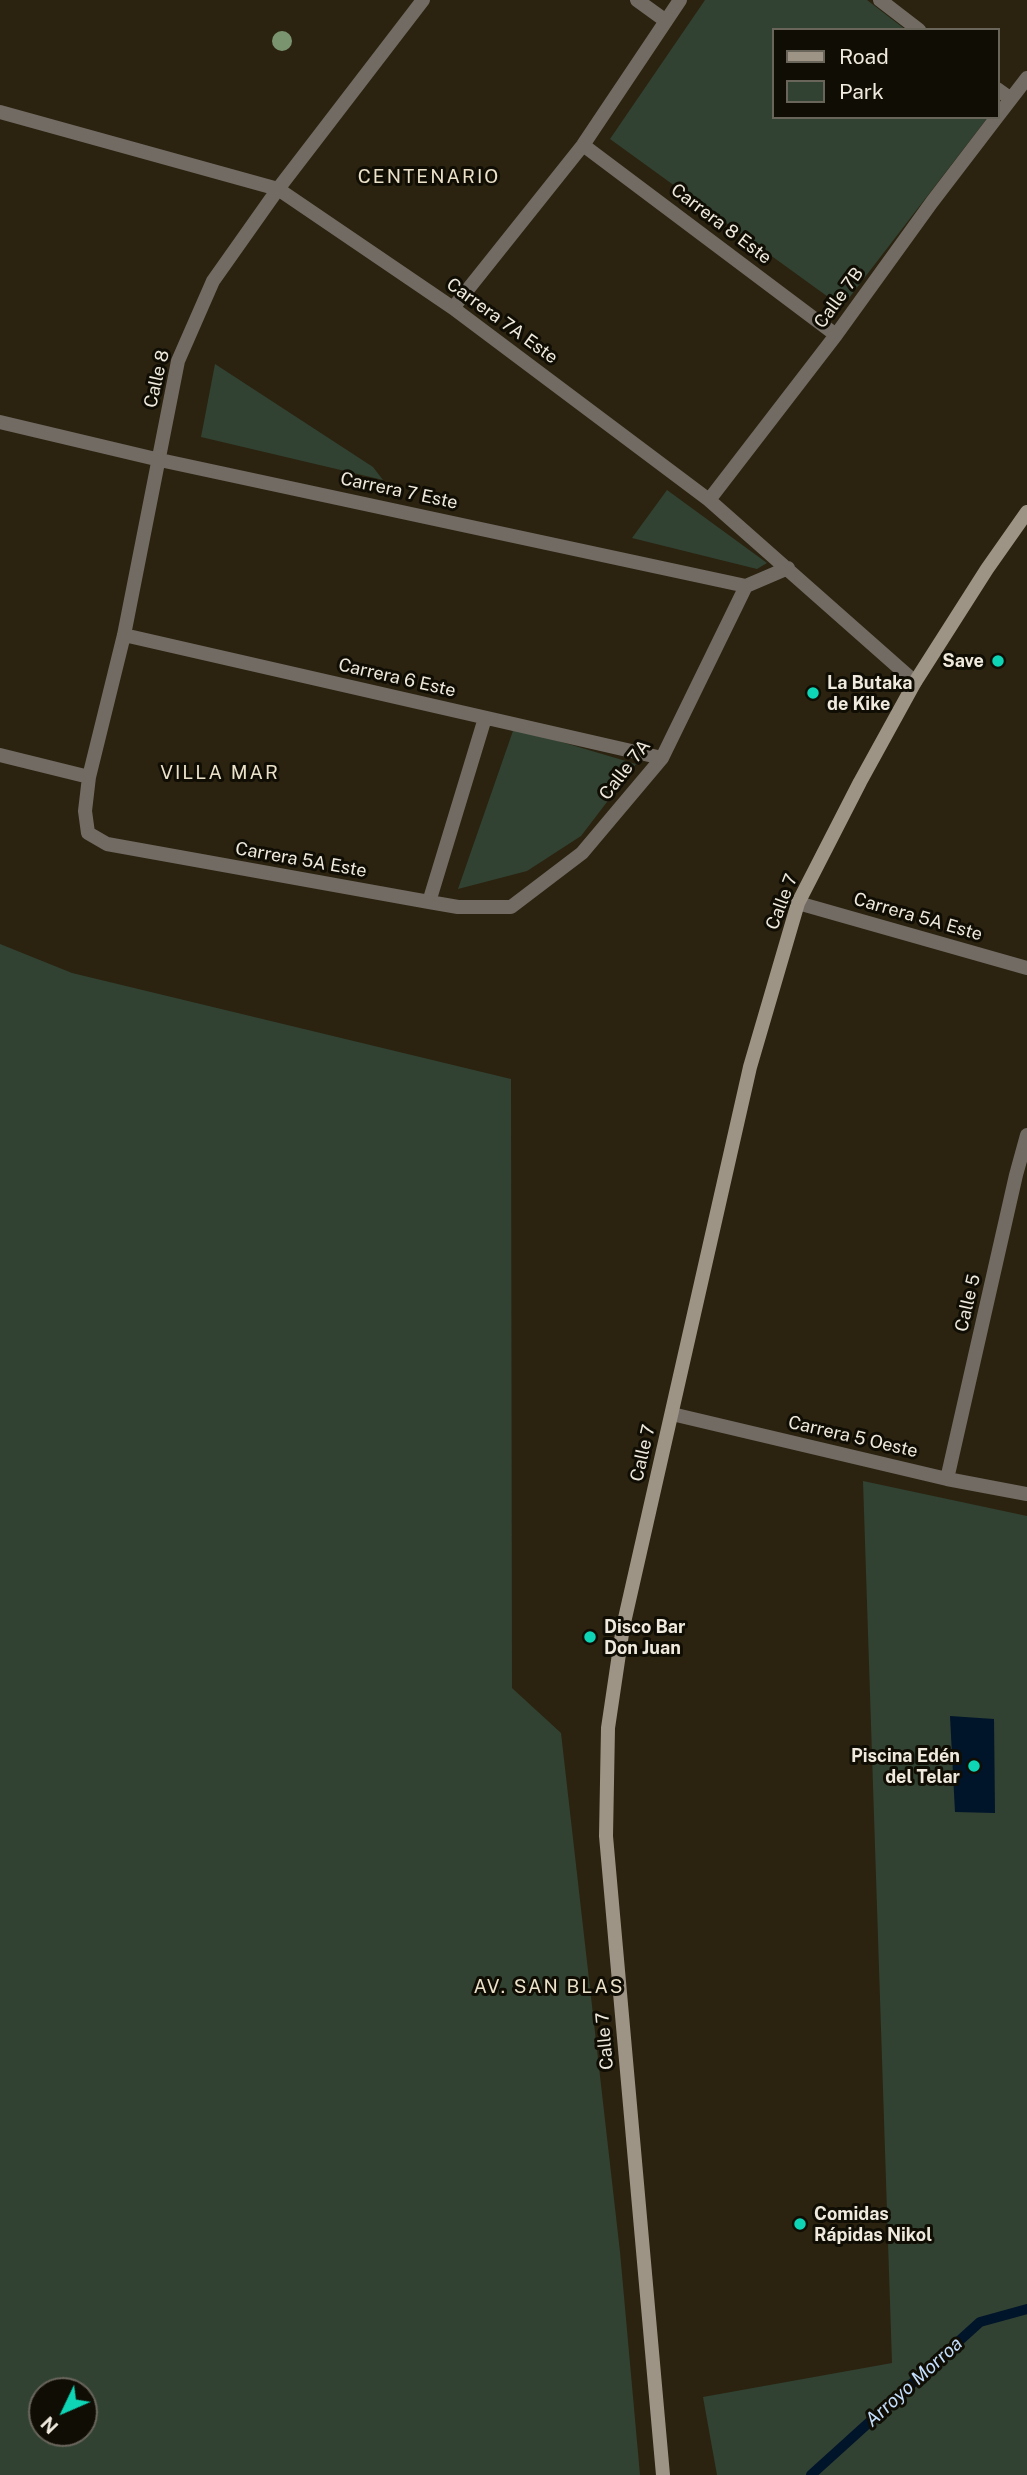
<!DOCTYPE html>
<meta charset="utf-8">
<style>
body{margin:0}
#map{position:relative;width:1027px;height:2475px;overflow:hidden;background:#2b2310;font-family:"Public Sans",sans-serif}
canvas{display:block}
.legend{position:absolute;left:772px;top:28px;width:228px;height:91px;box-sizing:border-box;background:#100d05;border:2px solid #69655b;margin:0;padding:9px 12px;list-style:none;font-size:21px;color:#efeadd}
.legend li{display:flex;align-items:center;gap:14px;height:35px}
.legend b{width:35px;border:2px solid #69655b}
.north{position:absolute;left:28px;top:2377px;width:70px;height:70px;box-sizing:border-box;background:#100d05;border:2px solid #69655b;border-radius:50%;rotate:226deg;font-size:19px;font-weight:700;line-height:28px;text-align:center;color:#efeadd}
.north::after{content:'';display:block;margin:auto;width:24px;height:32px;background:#0dd5b5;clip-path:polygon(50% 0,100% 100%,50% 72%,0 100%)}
</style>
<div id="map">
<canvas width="1027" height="2475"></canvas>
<ul class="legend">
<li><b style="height:9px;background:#9e9486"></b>Road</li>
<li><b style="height:19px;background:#314232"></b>Park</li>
</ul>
<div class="north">N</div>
</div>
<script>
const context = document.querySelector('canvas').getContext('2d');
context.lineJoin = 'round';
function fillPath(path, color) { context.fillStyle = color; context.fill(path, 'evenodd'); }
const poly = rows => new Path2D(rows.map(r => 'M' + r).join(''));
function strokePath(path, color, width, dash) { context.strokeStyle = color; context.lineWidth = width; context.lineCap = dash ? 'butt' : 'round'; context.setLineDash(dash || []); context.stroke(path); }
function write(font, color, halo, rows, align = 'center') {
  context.font = font + ' "Public Sans",sans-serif'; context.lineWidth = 6; context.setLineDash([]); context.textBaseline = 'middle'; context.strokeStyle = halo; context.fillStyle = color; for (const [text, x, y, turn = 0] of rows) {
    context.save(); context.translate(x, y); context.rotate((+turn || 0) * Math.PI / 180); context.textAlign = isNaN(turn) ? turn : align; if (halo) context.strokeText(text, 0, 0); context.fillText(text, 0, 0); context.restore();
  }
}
fillPath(poly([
 [705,0,867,0,906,30,773,30,773,117,988,117,842,307,610,139],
 [215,364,373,467,383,480,201,437],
 [667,490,767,563,757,569,632,538],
 [514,728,636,764,581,836,527,871,458,889],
 [0,944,72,973,511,1079,512,1688,561,1733,620,2252,640,2475,0,2475],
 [42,2391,84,2391,84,2433,42,2433],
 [863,1481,1027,1516,1027,2475,717,2475,703,2397,892,2363]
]), '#314232');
fillPath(poly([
 [950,1716,994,1719,995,1813,955,1812]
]), '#00142a');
strokePath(poly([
 [811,2475,980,2322,1027,2309]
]), '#00142a', 10);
strokePath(poly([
 [423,0,278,189,213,281,178,361,124,635,89,777,85,811,88,833,107,844,429,902,458,907,511,907,582,853,662,758,746,586],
 [637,0,666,21],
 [880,0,919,30],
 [997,89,1011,99],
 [0,112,278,189,453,308,709,500,915,682],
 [997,117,1027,78],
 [583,145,836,335],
 [453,308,583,145,680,0],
 [0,422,160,460,746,586,788,568],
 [709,500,836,335,932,202,997,117],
 [124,635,662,758],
 [0,755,89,777],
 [429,902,485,718],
 [798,903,1027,968],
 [672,1414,947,1479,1027,1494],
 [947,1479,1016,1175,1027,1135]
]), '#726b63', 14);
strokePath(poly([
 [663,2475,606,1836,608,1728,623,1627,750,1067,798,903,860,782,915,682,987,569,1027,512]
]), '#9e9486', 14);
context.fillStyle = '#7b9470';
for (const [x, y] of [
 [282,41]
]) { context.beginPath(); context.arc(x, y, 10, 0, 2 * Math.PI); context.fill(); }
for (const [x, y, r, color] of [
 [998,661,7,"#0dd5b5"],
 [813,693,7,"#0dd5b5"],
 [590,1637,7,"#0dd5b5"],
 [974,1766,7,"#0dd5b5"],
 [800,2224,7,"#0dd5b5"]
]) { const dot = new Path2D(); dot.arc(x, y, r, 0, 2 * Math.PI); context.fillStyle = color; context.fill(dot); strokePath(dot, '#100d05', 2.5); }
write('18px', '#efeadd', '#100d05', [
 ["Carrera 8 Este",721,224,37],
 ["Calle 7B",839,298,-54],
 ["Carrera 7A Este",502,321,36],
 ["Calle 8",157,379,-77],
 ["Carrera 7 Este",399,491,12],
 ["Carrera 6 Este",397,678,13],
 ["Calle 7A",625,770,-52],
 ["Carrera 5A Este",301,860,10],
 ["Calle 7",782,902,-69],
 ["Carrera 5A Este",918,917,16],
 ["Calle 5",968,1303,-77],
 ["Carrera 5 Oeste",853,1437,13],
 ["Calle 7",643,1453,-77],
 ["Calle 7",605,2041,-95]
]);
write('bold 18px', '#efeadd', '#100d05', [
 ["Save",984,661,"right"],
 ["La Butaka",827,683],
 ["de Kike",827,704],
 ["Disco Bar",604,1627],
 ["Don Juan",604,1648],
 ["Piscina Edén",960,1756,"right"],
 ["del Telar",960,1777,"right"],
 ["Comidas",814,2214],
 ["Rápidas Nikol",814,2235]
], 'left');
context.letterSpacing = '2px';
write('19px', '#ece2ca', '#100d05', [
 ["CENTENARIO",429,177],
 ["VILLA MAR",220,773],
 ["AV. SAN BLAS",549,1987]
]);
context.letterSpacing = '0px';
write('italic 19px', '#c3defc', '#100d05', [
 ["Arroyo Morroa",914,2382,-42]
]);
</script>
